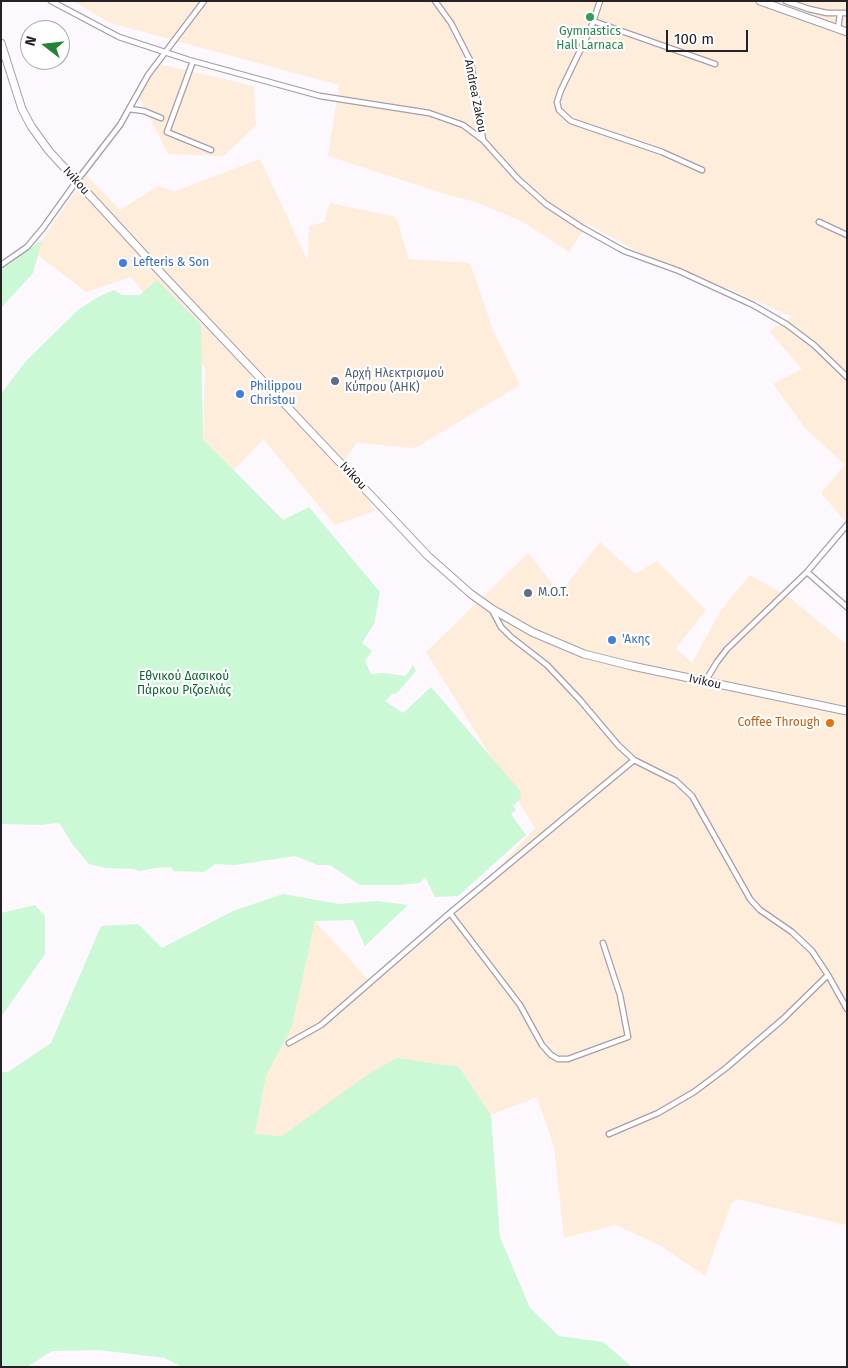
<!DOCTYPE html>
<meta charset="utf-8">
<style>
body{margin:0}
#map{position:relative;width:848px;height:1368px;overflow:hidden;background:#fcf8fe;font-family:"Fira Sans",sans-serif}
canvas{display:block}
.frame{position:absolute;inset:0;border:2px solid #252227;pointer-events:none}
.north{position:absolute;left:20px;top:20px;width:50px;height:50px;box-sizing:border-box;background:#fff;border:1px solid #a8a7a9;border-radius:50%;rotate:286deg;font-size:14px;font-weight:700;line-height:20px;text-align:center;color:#252227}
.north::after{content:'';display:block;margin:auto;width:18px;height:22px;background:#268234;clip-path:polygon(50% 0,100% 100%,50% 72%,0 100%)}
.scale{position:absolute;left:666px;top:30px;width:82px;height:22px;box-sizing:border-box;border:2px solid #252227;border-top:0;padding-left:6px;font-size:15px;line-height:18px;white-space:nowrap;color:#252227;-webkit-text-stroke:4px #fff;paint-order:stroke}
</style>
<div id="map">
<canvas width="848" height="1368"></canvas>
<div class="frame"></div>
<div class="north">N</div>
<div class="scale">100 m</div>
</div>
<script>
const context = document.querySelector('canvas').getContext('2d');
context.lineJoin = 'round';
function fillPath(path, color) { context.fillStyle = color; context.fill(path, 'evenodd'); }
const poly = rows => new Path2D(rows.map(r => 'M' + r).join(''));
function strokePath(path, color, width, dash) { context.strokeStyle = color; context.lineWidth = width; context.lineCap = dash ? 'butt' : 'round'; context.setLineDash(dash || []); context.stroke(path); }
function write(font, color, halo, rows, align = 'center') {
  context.font = font + ' "Fira Sans",sans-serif'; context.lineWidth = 4.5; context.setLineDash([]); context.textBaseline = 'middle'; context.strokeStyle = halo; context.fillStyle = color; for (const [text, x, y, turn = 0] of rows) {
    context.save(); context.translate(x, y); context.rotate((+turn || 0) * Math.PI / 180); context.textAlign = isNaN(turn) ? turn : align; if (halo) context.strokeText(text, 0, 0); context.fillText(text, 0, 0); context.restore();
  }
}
fillPath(poly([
 [73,1,847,1,847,524,821,493,845,465,805,428,773,384,802,369,769,331,792,317,734,291,638,252,588,224,569,252,525,223,476,202,448,195,328,156,339,85,110,23],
 [159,64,254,86,256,125,224,156,168,154,139,97],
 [260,159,308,261,309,226,324,222,330,203,396,217,409,259,470,263,493,330,520,385,415,448,357,443,344,461,375,511,335,525,263,439,234,470,203,439,205,368,131,277,86,292,34,252,86,175,120,210,158,186,175,191],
 [600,542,635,574,657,561,706,610,676,648,692,663,721,610,750,575,789,597,847,645,847,1225,737,1199,731,1204,705,1276,661,1246,616,1225,564,1238,554,1147,537,1097,491,1115,459,1067,396,1058,282,1136,255,1134,266,1076,292,1027,315,921,373,985,457,913,535,828,426,652,528,553,560,593]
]), '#feeddb');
fillPath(poly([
 [42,240,33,273,1,308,1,270],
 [157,280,201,325,203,439,283,520,309,507,380,592,374,624,362,643,372,651,365,661,371,674,383,673,406,676,413,665,416,671,397,693,392,694,385,701,403,713,431,687,521,792,521,798,513,806,516,810,511,814,526,835,458,896,435,897,425,877,420,883,397,885,360,885,330,865,318,865,295,856,235,865,215,864,204,872,173,871,172,867,156,868,140,871,133,869,106,868,89,864,73,845,60,824,56,823,41,825,1,824,1,394,25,362,78,310,98,297,114,290,122,295,140,295],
 [283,894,339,904,377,901,408,905,365,946,353,920,315,921,292,1027,266,1076,255,1134,282,1136,370,1073,397,1058,459,1067,491,1115,500,1237,530,1308,559,1336,603,1342,632,1367,182,1367,165,1358,99,1350,52,1351,27,1367,1,1367,1,1072,8,1072,51,1043,101,926,138,924,162,948,233,911],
 [35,905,45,916,45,954,1,1017,1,913]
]), '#cbf8d5');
const street = poly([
 [51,1,119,37,189,60,320,96,429,113,463,125,483,140,518,179,546,204,581,227,624,251,679,271,753,305,786,324,814,345,847,377],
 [435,1,451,23,471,62,483,140],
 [600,1,591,28,561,90,557,102,559,110,571,121,662,152,702,170],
 [786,1,809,9,827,13,847,13],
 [593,21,715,64],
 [838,29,840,14],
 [193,61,167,132,211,150],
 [129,109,144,111,161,118],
 [819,222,847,235],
 [1,265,27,247,43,228,76,182,120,125,148,75,204,1],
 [807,572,847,607],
 [492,610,501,627,511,637,547,665,580,700,618,745,634,760,676,781,692,796,750,899,760,910,792,932,812,951,828,975,847,1009],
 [705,682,717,662,727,649,807,572,847,525],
 [450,913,520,1005,542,1045,551,1055,558,1059,568,1059,628,1037,620,995,603,943],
 [289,1043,321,1025,450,913,634,760],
 [609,1134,658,1113,694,1092,726,1068,783,1019,828,975]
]);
const secondary = poly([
 [760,1,847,32],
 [1,43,22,109,31,126,49,151,164,276,428,556,471,594,492,609,532,632,584,654,632,666,847,711]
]);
strokePath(street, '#a69daa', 7);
strokePath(secondary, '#a69daa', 9);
strokePath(street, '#fff', 4.5);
strokePath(secondary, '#fff', 7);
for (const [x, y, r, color] of [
 [590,17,5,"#2e9e5b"],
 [123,263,5,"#3f7fe0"],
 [335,381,5,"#5c6f8a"],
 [240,394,5,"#3f7fe0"],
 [528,593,5,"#5c6f8a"],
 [612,640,5,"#3f7fe0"],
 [830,723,5,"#e8710a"]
]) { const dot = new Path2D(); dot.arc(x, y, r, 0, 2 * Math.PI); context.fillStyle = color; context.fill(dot); strokePath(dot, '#fff', 2); }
write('12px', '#27864d', '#fff', [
 ["Gymnastics",590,32],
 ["Hall Larnaca",590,46]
]);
write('12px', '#252227', '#fff', [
 ["Andrea Zakou",475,96,79],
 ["Ivikou",76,181,48],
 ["Ivikou",353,476,47],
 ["Ivikou",705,682,12]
]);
write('12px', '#366cbe', '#fff', [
 ["Lefteris & Son",133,263],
 ["Philippou",250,387],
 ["Christou",250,401],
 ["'Ακης",622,640]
], 'left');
write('12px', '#4e5e75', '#fff', [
 ["Αρχή Ηλεκτρισμού",345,374],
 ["Κύπρου (ΑΗΚ)",345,388],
 ["M.O.T.",538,593]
], 'left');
write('12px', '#0b6532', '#fff', [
 ["Εθνικού Δασικού",184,677],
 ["Πάρκου Ριζοελιάς",184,691]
]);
write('12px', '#c56008', '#fff', [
 ["Coffee Through",820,723]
], 'right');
</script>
